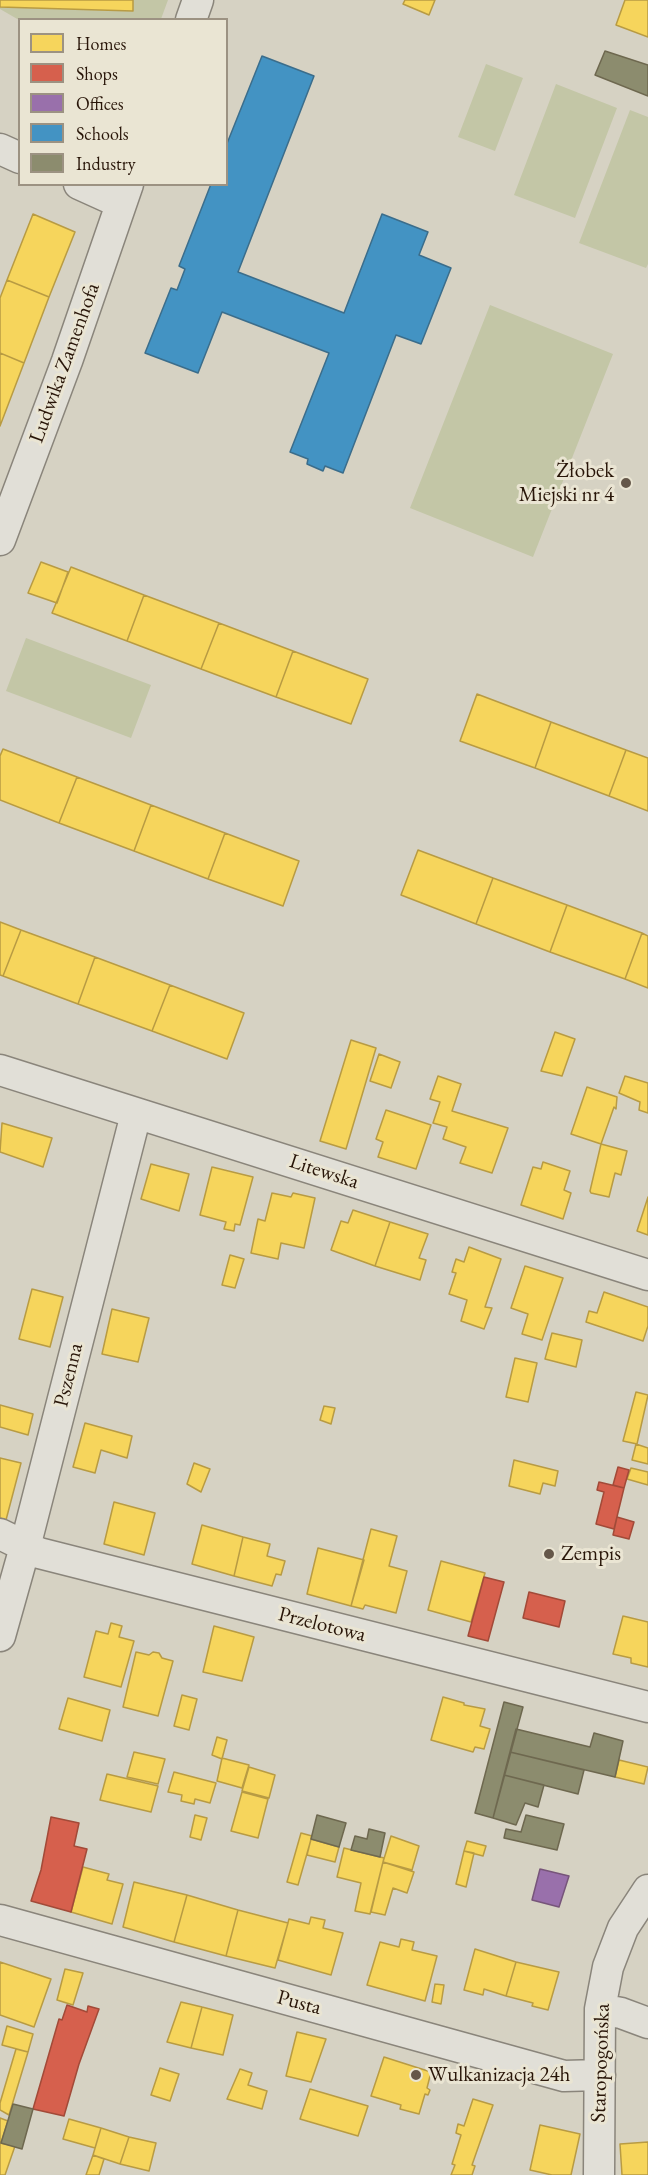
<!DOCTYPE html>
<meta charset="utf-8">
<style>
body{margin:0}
#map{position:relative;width:648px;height:2175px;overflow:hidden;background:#d6d2c3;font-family:"EB Garamond",serif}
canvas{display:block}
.legend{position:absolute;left:18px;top:18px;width:210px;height:168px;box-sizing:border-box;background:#eae5d3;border:2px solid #9c9282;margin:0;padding:8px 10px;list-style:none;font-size:18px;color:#281508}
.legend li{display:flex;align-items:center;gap:12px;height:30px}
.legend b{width:30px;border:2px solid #9c9282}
</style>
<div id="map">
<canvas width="648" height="2175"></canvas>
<ul class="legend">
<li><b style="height:16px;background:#f6d55c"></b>Homes</li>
<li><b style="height:16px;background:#d6604d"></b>Shops</li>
<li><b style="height:16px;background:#9970ab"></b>Offices</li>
<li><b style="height:16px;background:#4393c3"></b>Schools</li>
<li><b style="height:16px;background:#8c8c6e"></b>Industry</li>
</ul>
</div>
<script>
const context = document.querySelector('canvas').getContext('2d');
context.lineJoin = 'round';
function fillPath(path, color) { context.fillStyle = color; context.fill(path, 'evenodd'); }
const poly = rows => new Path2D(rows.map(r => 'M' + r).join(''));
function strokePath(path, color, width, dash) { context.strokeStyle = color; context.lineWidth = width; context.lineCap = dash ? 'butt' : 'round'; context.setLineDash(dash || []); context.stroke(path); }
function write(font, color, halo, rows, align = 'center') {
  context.font = font + ' "EB Garamond",serif'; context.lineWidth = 6; context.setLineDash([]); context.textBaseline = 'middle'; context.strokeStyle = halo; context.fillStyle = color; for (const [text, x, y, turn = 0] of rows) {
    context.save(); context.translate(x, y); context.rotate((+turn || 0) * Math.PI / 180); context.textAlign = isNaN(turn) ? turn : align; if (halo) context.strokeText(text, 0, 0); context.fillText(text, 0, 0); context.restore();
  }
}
fillPath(poly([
 [133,0,168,0,161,19,19,20,0,9,0,7,133,11],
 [486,64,523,78,495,151,458,137],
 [556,84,617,108,575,218,514,195],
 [630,110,648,117,648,264,646,268,579,243],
 [490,305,613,354,533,557,410,508],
 [26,638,151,685,131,738,6,691]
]), '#c3c6a6');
const homes = poly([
 [0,0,133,0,133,11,0,7,0,0],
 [405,0,435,0,429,15,403,4,405,0],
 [625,0,648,0,648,37,616,25,625,0],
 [33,214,75,232,49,297,7,280,33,214],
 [7,280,49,297,24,363,0,353,0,298,7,280],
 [0,353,24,363,0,426,0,353],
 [41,562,68,572,57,603,28,593,41,562],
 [71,567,144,595,127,641,52,613,71,567],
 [144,595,219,623,201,669,127,641,144,595],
 [219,623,293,651,276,697,201,669,219,623],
 [293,651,368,679,351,724,276,697,293,651],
 [477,694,551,722,535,768,460,741,477,694],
 [551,722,626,750,609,796,535,768,551,722],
 [3,749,77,777,59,823,0,800,0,756,3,749],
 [626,750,648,758,648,811,609,796,626,750],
 [77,777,151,805,134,851,59,823,77,777],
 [151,805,225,833,208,879,134,851,151,805],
 [225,833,299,861,283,906,208,879,225,833],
 [418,850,493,878,476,924,401,895,418,850],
 [493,878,567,905,550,952,476,924,493,878],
 [567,905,642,933,625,979,550,952,567,905],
 [0,922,21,930,3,976,0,975,0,922],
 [21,930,95,957,78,1004,3,976,21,930],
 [642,933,648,936,648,988,625,979,642,933],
 [95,957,170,985,152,1031,78,1004,95,957],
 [170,985,244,1013,227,1059,152,1031,170,985],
 [555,1032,575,1039,562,1076,541,1071,555,1032],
 [351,1040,376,1048,346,1149,320,1141,351,1040],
 [379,1054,400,1062,391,1088,370,1081,379,1054],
 [438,1076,461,1084,452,1111,508,1128,492,1173,460,1163,466,1147,443,1139,447,1127,433,1123,440,1102,430,1099,438,1076],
 [625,1076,648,1083,648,1113,639,1110,640,1102,619,1093,625,1076],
 [587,1087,617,1097,616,1109,614,1107,601,1144,571,1134,587,1087],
 [386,1110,431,1125,416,1169,378,1157,383,1142,376,1139,386,1110],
 [2,1123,52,1138,43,1167,0,1152,2,1123],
 [601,1144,627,1151,621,1175,615,1173,609,1197,591,1193,590,1191,601,1144],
 [543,1162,570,1171,564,1190,571,1193,563,1219,521,1205,533,1167,541,1169,543,1162],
 [151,1164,189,1174,179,1211,141,1199,151,1164],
 [212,1167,253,1177,240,1225,235,1224,234,1231,224,1229,226,1222,200,1215,212,1167],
 [272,1193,291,1197,293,1193,315,1198,304,1248,281,1243,278,1259,251,1253,258,1219,265,1221,272,1193],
 [648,1197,648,1235,637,1231,648,1197],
 [353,1210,390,1222,375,1266,331,1250,341,1221,348,1223,353,1210],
 [390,1222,428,1234,419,1258,426,1260,420,1280,375,1266,390,1222],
 [469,1247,501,1259,485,1307,492,1308,484,1329,461,1321,467,1300,449,1294,456,1273,452,1272,456,1259,464,1262,469,1247],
 [230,1255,244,1259,235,1288,222,1285,230,1255],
 [525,1266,563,1278,542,1340,522,1334,528,1314,511,1308,525,1266],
 [32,1289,63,1297,50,1347,19,1339,32,1289],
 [604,1292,648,1307,648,1326,643,1341,586,1322,589,1311,597,1313,604,1292],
 [112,1309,149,1318,138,1362,102,1354,112,1309],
 [552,1333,582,1340,576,1367,545,1359,552,1333],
 [515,1358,537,1363,528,1402,506,1397,515,1358],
 [636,1392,648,1395,637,1444,623,1441,636,1392],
 [0,1405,33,1414,28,1435,0,1427,0,1405],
 [324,1406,335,1408,331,1424,320,1420,324,1406],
 [85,1423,132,1436,127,1458,101,1450,95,1473,73,1467,85,1423],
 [636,1444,648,1448,648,1464,632,1460,636,1444],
 [0,1458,21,1463,6,1520,0,1518,0,1458],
 [514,1460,558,1471,555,1486,543,1483,540,1494,509,1486,514,1460],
 [194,1463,210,1469,201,1492,187,1484,194,1463],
 [631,1468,648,1472,648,1485,627,1479,631,1468],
 [114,1502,155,1513,144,1555,104,1544,114,1502],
 [202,1525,243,1537,234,1576,192,1564,202,1525],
 [371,1529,397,1536,389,1566,407,1571,396,1613,365,1605,363,1609,351,1606,371,1529],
 [243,1537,270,1544,267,1556,285,1561,281,1575,276,1574,272,1586,234,1576,243,1537],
 [318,1548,364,1560,351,1606,307,1594,318,1548],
 [441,1561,485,1573,471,1622,428,1610,441,1561],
 [623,1616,648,1622,648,1667,631,1663,631,1658,613,1654,623,1616],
 [111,1623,122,1626,119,1637,134,1641,121,1687,84,1677,96,1631,108,1634,111,1623],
 [214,1626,254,1637,242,1681,203,1672,214,1626],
 [136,1652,149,1655,153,1652,159,1653,162,1658,173,1661,158,1716,123,1707,136,1652],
 [182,1695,197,1699,189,1730,174,1726,182,1695],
 [443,1697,464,1703,464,1705,485,1709,480,1726,490,1729,484,1749,475,1747,473,1752,431,1740,443,1697],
 [68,1698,110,1710,102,1741,59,1729,68,1698],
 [217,1737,227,1740,222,1759,212,1755,217,1737],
 [134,1752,165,1759,158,1784,127,1777,134,1752],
 [222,1758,249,1765,242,1788,217,1781,222,1758],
 [619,1760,648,1767,644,1784,615,1777,619,1760],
 [249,1767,275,1775,269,1798,242,1791,249,1767],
 [174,1772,216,1783,210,1803,195,1799,194,1804,181,1801,182,1795,168,1792,174,1772],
 [107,1774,158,1786,151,1812,100,1800,107,1774],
 [242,1792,268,1799,258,1838,231,1831,242,1792],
 [195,1815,207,1818,201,1840,190,1837,195,1815],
 [301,1833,312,1836,298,1885,287,1882,301,1833],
 [391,1836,419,1846,412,1870,383,1862,391,1836],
 [311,1839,339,1847,335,1862,307,1855,311,1839],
 [467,1841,486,1846,483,1856,464,1851,467,1841],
 [344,1848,384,1858,370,1914,355,1911,361,1883,337,1877,344,1848],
 [464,1851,474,1853,466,1887,456,1884,464,1851],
 [383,1862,414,1872,407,1893,393,1888,385,1915,371,1912,383,1862],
 [83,1867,109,1874,107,1880,123,1884,112,1924,71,1912,83,1867],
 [134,1882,187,1895,174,1942,123,1927,134,1882],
 [187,1895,238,1910,226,1956,174,1942,187,1895],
 [238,1910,288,1923,275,1968,226,1956,238,1910],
 [311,1917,325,1920,323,1928,343,1933,331,1975,278,1960,289,1919,309,1924,311,1917],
 [401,1939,414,1942,412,1950,437,1956,425,2001,367,1985,380,1942,399,1947,401,1939],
 [475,1949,516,1962,506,1996,484,1989,483,1995,464,1990,475,1949],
 [0,1962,51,1979,34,2027,0,2015,0,1962],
 [516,1962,559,1972,548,2010,532,2006,533,2003,506,1996,516,1962],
 [65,1969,83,1973,73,2005,57,2000,65,1969],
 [435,1984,444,1985,441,2004,432,2002,435,1984],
 [181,2002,202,2007,191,2048,167,2042,181,2002],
 [202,2007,233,2015,223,2055,191,2048,202,2007],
 [7,2026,33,2034,28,2052,2,2045,7,2026],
 [297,2032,326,2039,311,2082,286,2076,297,2032],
 [16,2049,28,2052,9,2115,0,2110,0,2103,16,2049],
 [384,2057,431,2072,427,2088,430,2090,428,2095,425,2094,419,2114,400,2109,401,2105,371,2096,384,2057],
 [160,2068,179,2074,170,2101,151,2095,160,2068],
 [240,2069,252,2073,248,2085,267,2091,262,2109,227,2099,240,2069],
 [310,2089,368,2106,358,2136,300,2119,310,2089],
 [473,2099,493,2105,472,2165,475,2166,472,2175,451,2175,455,2165,452,2164,461,2135,456,2133,458,2124,464,2126,473,2099],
 [0,2118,8,2121,1,2143,0,2143,0,2118],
 [69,2119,101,2128,95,2148,63,2139,69,2119],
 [540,2125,580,2134,571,2175,552,2175,530,2170,540,2125],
 [101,2128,129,2137,120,2164,93,2155,101,2128],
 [129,2137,156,2143,149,2171,120,2164,129,2137],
 [648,2142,648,2175,622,2175,620,2144,648,2142],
 [0,2143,15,2146,5,2175,0,2175,0,2143],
 [93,2155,104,2159,99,2175,86,2175,93,2155]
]);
fillPath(homes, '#f6d55c');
strokePath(homes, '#b89b43', 1.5);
const shops = poly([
 [618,1467,629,1470,624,1488,613,1485,618,1467],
 [599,1482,624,1488,614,1529,596,1524,604,1492,597,1490,599,1482],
 [617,1517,634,1522,629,1539,613,1535,617,1517],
 [484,1577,504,1582,488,1641,468,1636,484,1577],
 [529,1592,565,1601,559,1627,523,1618,529,1592],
 [51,1817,79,1823,74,1846,87,1849,71,1912,31,1901,41,1870,51,1817],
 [67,2005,87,2012,88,2006,99,2009,79,2064,64,2116,33,2109,59,2019,62,2020,67,2005]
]);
fillPath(shops, '#d6604d');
strokePath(shops, '#a24a38', 1.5);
const offices = poly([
 [540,1869,569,1876,559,1907,532,1900,540,1869]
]);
fillPath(offices, '#9970ab');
strokePath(offices, '#77557a', 1.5);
const schools = poly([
 [262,56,314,76,238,272,344,313,382,214,428,232,419,255,451,268,421,344,396,335,343,473,325,466,323,471,307,464,308,459,290,452,329,353,222,312,198,373,145,353,171,288,177,290,185,269,179,266,211,184,226,184,226,146,262,56]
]);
fillPath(schools, '#4393c3');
strokePath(schools, '#3b6d8b', 1.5);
const industry = poly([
 [605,51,648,65,648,96,595,75,605,51],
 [504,1702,523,1707,493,1818,475,1813,504,1702],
 [516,1729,590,1747,594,1733,623,1741,615,1777,510,1752,516,1729],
 [510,1752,584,1770,578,1794,504,1775,510,1752],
 [504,1775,544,1785,538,1807,525,1803,516,1825,493,1818,504,1775],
 [317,1815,346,1823,339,1847,311,1839,317,1815],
 [526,1815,564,1824,557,1850,504,1838,506,1829,521,1832,526,1815],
 [369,1829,385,1833,380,1857,351,1850,355,1836,367,1839,369,1829],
 [13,2104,33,2109,22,2149,1,2143,13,2104]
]);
fillPath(industry, '#8c8c6e');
strokePath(industry, '#6e684f', 1.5);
const street = poly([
 [191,20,198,0],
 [0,149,20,158],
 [79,184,121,203],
 [0,540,67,361,128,184],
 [0,1070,648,1275],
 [0,1534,39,1553,648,1707],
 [0,1636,25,1547,136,1114],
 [0,1920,564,2076,600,2075],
 [600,2009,621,2013,648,2023],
 [599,2175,600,2009,608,1967,623,1928,648,1890]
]);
strokePath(street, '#8a857b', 33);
strokePath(street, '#e1dfd7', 30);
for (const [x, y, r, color] of [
 [626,483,6,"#655749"],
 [549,1554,6,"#655749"],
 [416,2075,6,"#655749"]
]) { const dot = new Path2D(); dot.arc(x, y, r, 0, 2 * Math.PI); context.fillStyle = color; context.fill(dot); strokePath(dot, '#eae5d3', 2); }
write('21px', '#281508', '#eae5d3', [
 ["Ludwika Zamenhofa",65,363,-70],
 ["Litewska",324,1172,18],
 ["Pszenna",69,1375,-76],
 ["Przelotowa",322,1625,14],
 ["Pusta",299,2003,15],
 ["Staropogońska",601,2063,-88]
]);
write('21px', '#281508', '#eae5d3', [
 ["Żłobek",614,471,"right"],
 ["Miejski nr 4",614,495,"right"],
 ["Zempis",561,1554],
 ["Wulkanizacja 24h",428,2075]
], 'left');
</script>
